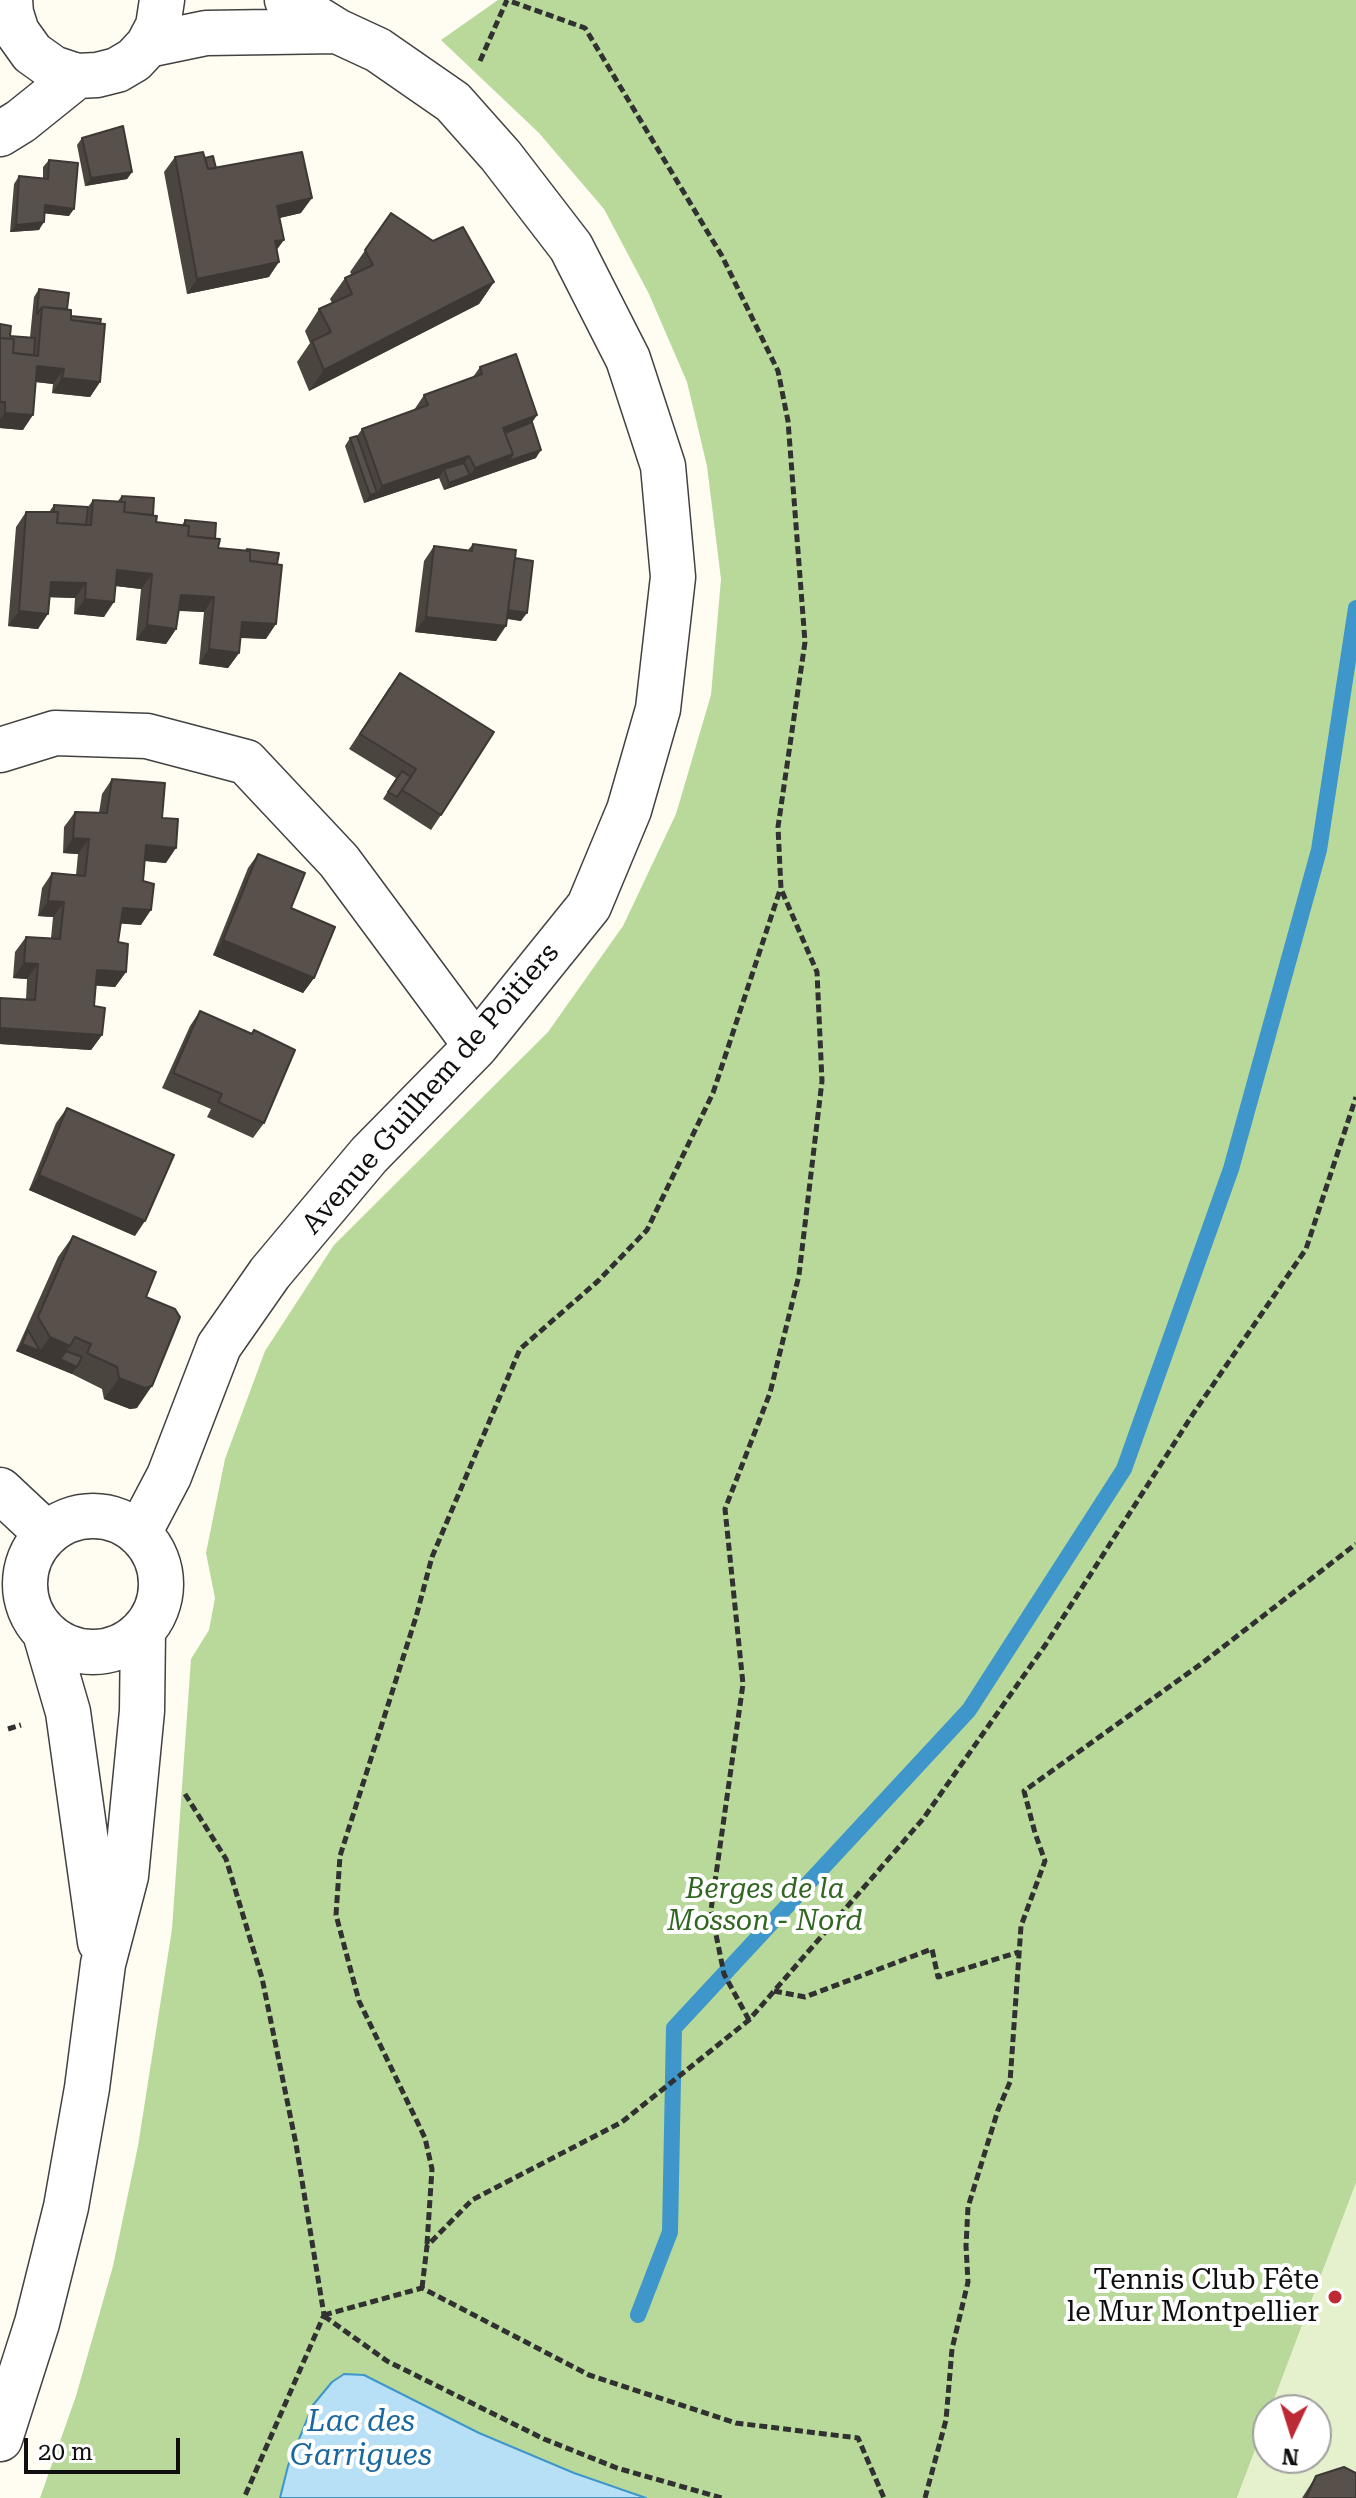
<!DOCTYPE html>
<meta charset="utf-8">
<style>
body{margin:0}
#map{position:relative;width:1356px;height:2498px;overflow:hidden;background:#fffcf1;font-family:"Roboto Serif",serif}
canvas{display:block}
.north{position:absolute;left:1252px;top:2394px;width:80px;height:80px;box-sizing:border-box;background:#fff;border:2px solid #9f9f9f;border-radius:50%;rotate:184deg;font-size:22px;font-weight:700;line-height:32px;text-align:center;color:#0f0f0f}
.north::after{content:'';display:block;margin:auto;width:28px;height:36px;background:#bd2934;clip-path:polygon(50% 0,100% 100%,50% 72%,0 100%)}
.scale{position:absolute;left:24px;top:2438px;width:156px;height:36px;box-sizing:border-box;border:4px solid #0f0f0f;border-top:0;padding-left:10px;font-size:24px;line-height:28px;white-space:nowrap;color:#0f0f0f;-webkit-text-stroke:6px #fff;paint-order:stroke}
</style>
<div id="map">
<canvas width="1356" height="2498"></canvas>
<div class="north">N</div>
<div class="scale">20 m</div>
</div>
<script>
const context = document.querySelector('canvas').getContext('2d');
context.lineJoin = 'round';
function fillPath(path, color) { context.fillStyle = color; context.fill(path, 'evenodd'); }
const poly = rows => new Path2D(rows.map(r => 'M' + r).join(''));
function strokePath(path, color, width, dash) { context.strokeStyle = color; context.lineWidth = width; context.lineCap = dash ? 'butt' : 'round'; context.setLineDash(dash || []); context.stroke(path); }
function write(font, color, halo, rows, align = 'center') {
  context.font = font + ' "Roboto Serif",serif'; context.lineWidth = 8; context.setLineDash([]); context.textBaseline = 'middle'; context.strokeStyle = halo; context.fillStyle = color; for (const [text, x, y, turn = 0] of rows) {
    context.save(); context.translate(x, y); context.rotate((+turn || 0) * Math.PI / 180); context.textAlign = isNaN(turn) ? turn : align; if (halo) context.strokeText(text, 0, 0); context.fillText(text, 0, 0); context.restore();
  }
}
fillPath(poly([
 [498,0,1356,0,1356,2183,1237,2498,646,2498,574,2473,479,2433,364,2375,344,2374,332,2382,288,2466,280,2498,40,2498,76,2396,113,2266,138,2146,172,1929,191,1659,209,1630,215,1598,206,1553,225,1459,265,1351,334,1245,548,1032,623,926,676,814,711,695,721,579,707,466,687,382,649,294,604,209,539,133,441,40]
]), '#b8d99a');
fillPath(poly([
 [1356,2183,1356,2498,1237,2498,1268,2416,1268,2458,1316,2458,1316,2410,1270,2410]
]), '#e5f0cd');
const water = poly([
 [344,2374,364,2375,479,2433,574,2473,646,2498,280,2498,288,2466,313,2405,332,2382,344,2374]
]);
fillPath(water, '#b7dff5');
strokePath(water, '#3f96cb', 2);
strokePath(poly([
 [638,2315,670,2232,674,2028,969,1710,1124,1469,1231,1169,1319,850,1356,608]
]), '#3f96cb', 16);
const street = poly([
 [10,0,11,13,17,32,32,53,53,68,77,76,97,75,117,70,134,60,148,45,158,26,162,0],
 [148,45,206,33,337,31,287,0],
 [0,134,21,121,77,76],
 [0,750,55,733,147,736,246,762,339,861,476,1046],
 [0,1490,47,1534],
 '25 1584a68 68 0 1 1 136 0a68 68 0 1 1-136 0Z',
 [139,1533,169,1476,219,1346,270,1273,369,1155,476,1046,589,906,629,810,658,709,673,577,663,466,628,359,571,247,501,156,453,102,378,50,337,31],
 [45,1633,68,1712,100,1942],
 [0,2439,37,2323,66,2207,87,2088,103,1964,126,1876,142,1711,143,1631]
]);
strokePath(street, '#424242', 47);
strokePath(poly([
 [480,61,507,0,585,28,722,256,778,371,788,421,805,642,778,827,781,889,817,972,822,1081,799,1275,770,1393,725,1509,743,1684,711,1910,724,1974,749,2020],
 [8,1729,21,1725],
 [185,1794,226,1859,262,1978,296,2144,324,2315,244,2498],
 [774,1991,805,1997,932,1949,938,1977,1019,1952],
 [427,2244,432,2169,425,2138,359,2001,336,1915,340,1856,416,1617,432,1557,520,1349,598,1281,647,1230,713,1093,780,890],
 [422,2288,427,2246,472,2200,622,2122,749,2020,923,1819,1046,1644,1193,1414,1306,1249,1356,1097],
 [324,2315,422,2288,589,2375,736,2423,858,2438,884,2498],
 [324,2316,387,2361,544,2439,617,2468,722,2498],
 [925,2498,946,2420,952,2349,968,2282,966,2246,968,2207,998,2110,1010,2082,1021,1926,1045,1861,1035,1833,1024,1791,1201,1664,1356,1544]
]), '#313131', 5, [8, 4]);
strokePath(street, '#fff', 44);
fillPath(poly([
 [82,138,132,172,127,179,85,186,77,145],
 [175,157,205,158,216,168,301,213,279,218,277,250,269,277,187,294,164,172],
 [49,160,69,216,45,213,39,230,10,232,14,184,19,176,43,178,43,167],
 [391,213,494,282,479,304,309,391,297,362,310,343,305,331,319,309,332,303,330,299,345,278,352,275,350,272],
 [39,289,67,309,100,382,90,397,52,393,53,384,36,382,23,430,0,428,0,324,10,336,30,337,34,297],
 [480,367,537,415,532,422,536,458,444,490,439,478,364,503,345,446,350,438,357,436,362,429,414,410,424,395,473,377],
 [122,496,153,515,156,522,182,525,185,520,215,539,218,548,245,551,247,549,266,639,240,638,239,653,228,668,199,664,204,612,179,611,176,629,166,644,136,640,141,589,116,586,104,617,74,614,75,598,50,597,38,629,8,626,16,527,26,512,49,512,54,505,88,507,93,500,117,502],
 [473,544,515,558,521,621,507,619,496,641,415,632,424,561,434,546,468,550],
 [389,688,441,815,431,830,383,799,396,778,349,749],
 [112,779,162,818,166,863,145,861,141,925,121,923,118,942,126,972,115,987,96,985,94,1006,102,1035,91,1050,0,1044,0,998,26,1000,27,979,13,978,15,952,26,937,51,938,53,917,38,916,42,888,52,873,76,875,78,854,63,853,64,827,75,812,99,813,102,794],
 [258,854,291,908,314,978,303,993,213,955,248,868],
 [200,1011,251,1033,254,1030,264,1123,253,1138,207,1117,211,1109,162,1088,190,1026],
 [67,1108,135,1236,29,1190,56,1123],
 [73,1236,146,1297,137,1408,130,1409,104,1399,102,1389,72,1374,16,1351,58,1257],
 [1316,2476,1356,2498,1302,2498]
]), '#4b4540');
fillPath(poly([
 [132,172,127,179,85,186,91,178],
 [312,198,301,213,267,221,277,206],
 [45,205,74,209,69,216,40,213],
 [44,222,39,230,10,232,16,225],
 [284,240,273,255,275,241],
 [279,262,269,277,187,294,197,279],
 [494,282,479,304,309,391,324,370],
 [37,366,64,369,53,384,27,381],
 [62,378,100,382,90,397,52,393],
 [5,413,33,415,23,430,0,428,0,419],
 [537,415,527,430,500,440,503,428],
 [541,450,536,458,444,490,449,483,470,475,475,468,513,454],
 [469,456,459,471,444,469,439,478,364,503,370,495,377,493,382,486],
 [117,570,152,574,141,589,107,585],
 [51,582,86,583,75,598,41,597],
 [181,595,214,597,204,612,170,610],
 [85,599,114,602,104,617,74,614],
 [504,610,527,613,521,621,499,617],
 [19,611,48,614,38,629,8,626],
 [426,617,506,626,496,641,415,632],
 [242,622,276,624,266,639,231,637],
 [147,625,176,629,166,644,136,640],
 [209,649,239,653,228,668,199,664],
 [73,838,89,839,78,854,63,853],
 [146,845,176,848,166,863,136,860],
 [48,901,64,902,53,917,38,916],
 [123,908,151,910,141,925,112,923],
 [223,940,314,978,303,993,213,955],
 [24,963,38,964,27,979,13,978],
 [97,970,126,972,115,987,86,985],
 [0,1028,102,1035,91,1050,0,1044],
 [39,1175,145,1221,135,1236,29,1190],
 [50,1337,70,1346,60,1359,77,1367,72,1374,16,1351,22,1344,40,1351],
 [119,1378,152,1386,137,1408,130,1409,104,1399]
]), '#3d3834');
const building = poly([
 [123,126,132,172,91,178,82,138,123,126],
 [203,152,208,169,302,152,312,198,277,206,284,240,275,241,279,262,197,279,175,157,203,152],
 [213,156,216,168,208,169,205,158,213,156],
 [49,160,78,163,74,209,45,205,44,222,16,225,19,176,48,179,49,160],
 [391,213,433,241,463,227,494,282,324,370,312,341,331,332,319,309,352,294,345,278,373,265,365,250,391,213],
 [39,289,69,293,67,309,42,307,37,314,39,289],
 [42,307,71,310,71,320,105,324,100,382,62,378,64,369,37,366,33,415,5,413,5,402,0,402,0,338,14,339,13,353,38,356,42,307],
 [71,316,101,319,100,324,71,320,71,316],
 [0,324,11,326,10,336,35,338,34,355,13,353,14,339,0,338,0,324],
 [516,354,537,415,503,428,513,454,475,468,469,456,382,486,362,429,428,405,424,395,482,374,480,367,516,354],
 [532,422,541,450,508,461,513,454,505,433,532,422],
 [357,436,377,493,370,495,350,438,357,436],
 [464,463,470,475,449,483,444,469,464,463],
 [122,496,154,498,153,515,124,512,125,502,121,502,122,496],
 [93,500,125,502,124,512,157,516,156,522,189,526,188,536,220,539,218,548,250,551,250,561,282,565,276,624,242,622,239,653,209,649,214,597,181,595,176,629,147,625,152,574,117,570,114,602,85,599,86,583,51,582,48,614,19,611,26,512,58,512,57,523,91,525,93,500],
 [54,505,88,507,86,525,57,523,58,512,54,512,54,505],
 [185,520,216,523,215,539,188,536,189,526,185,525,185,520],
 [473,544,516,550,506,626,426,617,434,546,472,551,473,544],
 [247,549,279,553,277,564,250,561,250,551,246,551,247,549],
 [515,558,533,561,527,613,508,610,515,558],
 [400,673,494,732,441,815,402,790,416,769,360,734,400,673],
 [402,771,411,777,397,797,388,792,402,771],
 [112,779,165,783,162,818,178,819,176,848,146,845,143,881,154,884,151,910,123,908,118,942,128,944,126,972,97,970,94,1006,105,1008,102,1035,0,1028,0,998,35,1000,38,964,24,963,26,937,60,939,64,902,48,901,52,873,85,876,89,839,73,838,75,812,107,813,112,779],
 [258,854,305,873,291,908,335,927,314,978,223,940,258,854],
 [200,1011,252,1034,254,1030,295,1050,264,1123,218,1102,222,1094,173,1073,200,1011],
 [67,1108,174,1155,145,1221,39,1175,67,1108],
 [73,1236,156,1272,146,1297,175,1309,180,1317,152,1386,145,1388,119,1378,117,1367,87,1353,91,1344,75,1337,70,1346,50,1337,38,1317,73,1236],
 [28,1330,40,1351,22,1344,28,1330],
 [66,1351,82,1357,77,1367,60,1359,66,1351],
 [1344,2467,1356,2473,1356,2498,1306,2498,1316,2476,1344,2467]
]);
fillPath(building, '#57504b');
strokePath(building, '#3d3834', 2);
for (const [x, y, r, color] of [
 [1335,2297,8,"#bd2934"]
]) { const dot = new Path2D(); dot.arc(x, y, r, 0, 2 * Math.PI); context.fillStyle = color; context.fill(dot); strokePath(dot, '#fff', 3); }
write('28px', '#0f0f0f', '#fff', [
 ["Avenue Guilhem de Poitiers",431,1089,-49]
]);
write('italic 28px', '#306620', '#fff', [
 ["Berges de la",765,1890],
 ["Mosson - Nord",765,1922]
]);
write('28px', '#0f0f0f', '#fff', [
 ["Tennis Club Fête",1319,2281],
 ["le Mur Montpellier",1319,2313]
], 'right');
write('italic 30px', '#1a689f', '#fff', [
 ["Lac des",361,2422],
 ["Garrigues",361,2456]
]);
</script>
